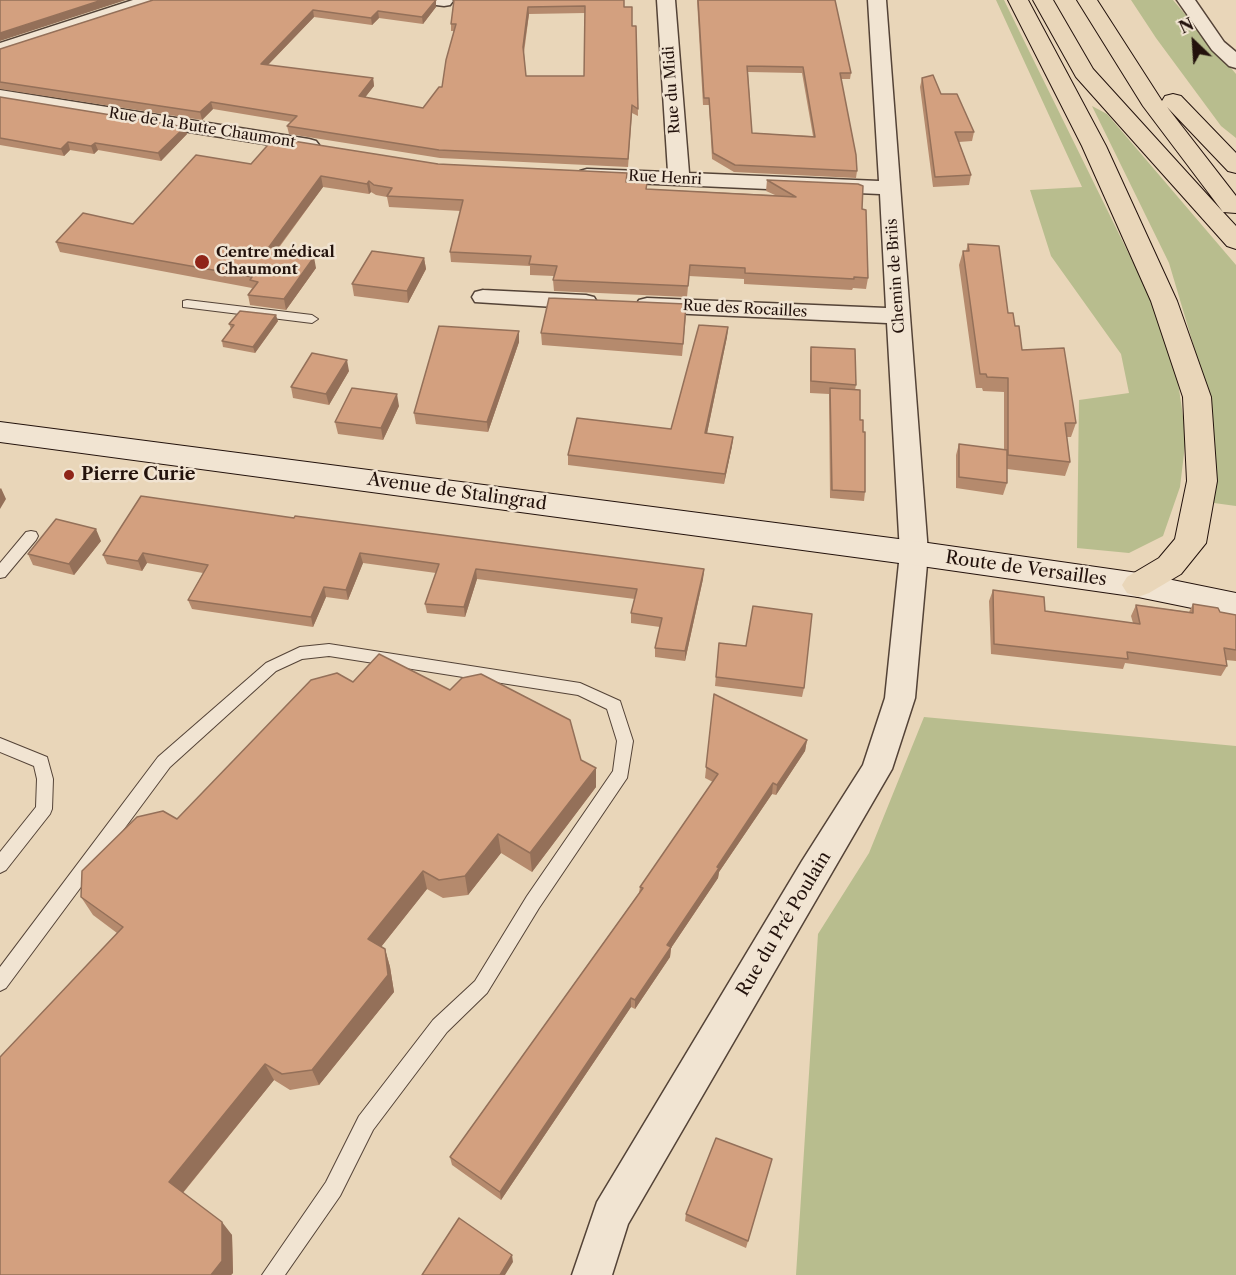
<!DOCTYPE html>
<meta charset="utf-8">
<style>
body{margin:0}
#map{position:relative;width:1236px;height:1275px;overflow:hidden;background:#e9d6b9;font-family:"Libre Caslon Text",serif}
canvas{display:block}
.north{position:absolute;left:1164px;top:12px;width:60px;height:60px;-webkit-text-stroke:4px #f1e4d2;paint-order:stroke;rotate:335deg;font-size:16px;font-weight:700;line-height:24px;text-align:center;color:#23120c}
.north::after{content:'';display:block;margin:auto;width:21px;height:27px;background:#23120c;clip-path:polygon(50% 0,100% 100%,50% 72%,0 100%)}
</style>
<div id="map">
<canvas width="1236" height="1275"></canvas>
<div class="north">N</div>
</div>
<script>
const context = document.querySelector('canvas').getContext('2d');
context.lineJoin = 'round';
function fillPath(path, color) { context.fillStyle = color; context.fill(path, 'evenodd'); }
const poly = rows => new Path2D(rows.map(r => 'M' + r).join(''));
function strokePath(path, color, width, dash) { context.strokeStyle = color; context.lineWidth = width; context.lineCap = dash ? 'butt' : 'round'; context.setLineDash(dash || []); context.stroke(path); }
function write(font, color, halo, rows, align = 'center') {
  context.font = font + ' "Libre Caslon Text",serif'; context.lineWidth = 5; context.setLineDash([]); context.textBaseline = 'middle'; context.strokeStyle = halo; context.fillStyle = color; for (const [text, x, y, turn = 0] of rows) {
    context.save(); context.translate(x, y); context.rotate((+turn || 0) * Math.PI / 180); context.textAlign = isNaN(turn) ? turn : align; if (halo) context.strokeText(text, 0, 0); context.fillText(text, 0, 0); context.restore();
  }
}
fillPath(poly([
 [996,0,1004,0,1149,295,1178,382,1186,437,1180,487,1163,536,1129,553,1077,548,1079,400,1129,393,1121,354,1051,256,1030,190,1082,187],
 [1131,0,1173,0,1236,74,1236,138,1221,126,1156,38],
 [1092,106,1107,114,1236,265,1236,506,1214,503,1214,441,1202,374,1169,263],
 [924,717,1236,746,1236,1275,796,1275,818,934,869,853]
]), '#b8bd8e');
const lane = poly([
 [187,300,312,315,318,319,312,323,183,307,183,301,187,300],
 [31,531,36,532,38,536,36,540,5,577,0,578,0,563,26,532,31,531],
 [329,644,580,683,620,701,633,741,627,778,539,908,487,993,447,1032,373,1130,340,1196,285,1275,262,1275,326,1182,359,1116,433,1020,475,981,527,896,613,771,617,741,607,709,578,695,329,656,302,659,276,671,170,767,6,988,0,991,0,967,158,757,266,663,300,647,329,644],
 [0,738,47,757,53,779,52,809,50,814,6,870,0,873,0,852,36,807,37,779,34,766,0,752,0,738]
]);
const street = poly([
 [133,0,160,0,157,4,0,55,0,43,133,0],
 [425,0,452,0,453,1,450,5,444,6,428,4,425,0],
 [657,0,675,0,689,173,879,181,868,0,886,0,928,553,915,698,892,769,628,1224,612,1275,572,1275,597,1202,802,861,863,765,885,698,900,553,887,323,647,312,639,310,636,305,639,300,647,298,886,308,880,194,587,181,580,179,577,175,580,171,587,169,668,172,657,0],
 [1177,0,1195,0,1224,42,1236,52,1236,68,1229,66,1212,50,1177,0],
 [0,90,309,139,316,141,319,145,316,149,309,151,0,102,0,90],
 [483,290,586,295,594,297,597,302,594,307,586,309,475,302,472,297,475,292,483,290]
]);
const secondary = poly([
 [0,422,914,541,1138,573,1236,593,1236,617,1138,597,914,565,0,442,0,422]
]);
const primary = poly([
 [1008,0,1028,0,1106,146,1177,301,1211,397,1217,481,1206,543,1181,574,1149,593,1138,597,1127,593,1122,585,1127,577,1159,558,1175,539,1187,481,1183,397,1151,301,1082,146,1008,0],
 [1033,0,1053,0,1093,69,1223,212,1143,106,1077,0,1097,0,1162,101,1165,96,1173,94,1181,96,1236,153,1236,173,1228,171,1167,107,1236,196,1236,213,1223,212,1236,226,1236,249,1227,246,1076,77,1033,0]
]);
strokePath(lane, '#544337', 2);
strokePath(street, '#544337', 3);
strokePath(secondary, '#23120c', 2);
strokePath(primary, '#23120c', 2);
fillPath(lane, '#f1e4d2');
fillPath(street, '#f1e4d2');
fillPath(secondary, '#f1e4d2');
fillPath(primary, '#e9d6b9');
fillPath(poly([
 [153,0,436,7,423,24,379,18,372,25,314,17,268,65,373,78,374,86,365,97,423,108,442,87,454,31,451,31,451,24,454,0,624,7,632,26,636,26,638,116,632,113,628,167,440,158,289,134,287,126,291,122,213,109,202,120,0,89,0,49],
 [585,13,584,76,526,76,524,53,529,14],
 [697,0,835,0,851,73,850,79,841,79,857,171,856,178,734,172,712,159,709,105,703,105],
 [748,72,802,73,813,136,752,133],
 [922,78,941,94,974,132,972,141,959,142,971,175,969,185,933,187,920,87],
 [0,97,187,134,161,161,98,150,94,154,70,150,64,156,0,145],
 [251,164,438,164,627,173,626,182,647,183,647,189,775,195,766,191,767,180,862,209,868,278,866,289,853,288,852,290,744,284,744,279,689,276,687,297,554,291,553,280,554,276,530,275,530,266,451,262,450,252,461,211,389,207,387,197,376,195,371,192,369,194,323,187,278,249,316,268,286,310,250,305,248,295,252,288,60,252,56,242,133,224],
 [968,244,1015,326,1022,350,1076,423,1071,437,1067,437,1070,462,1065,476,1007,469,1007,483,1003,495,956,488,956,455,959,444,1004,450,1004,392,983,391,982,388,976,388,959,265,963,251,966,251],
 [424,258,426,269,408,303,354,296,352,284],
 [686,316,682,356,542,345,541,333],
 [278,321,255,353,223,347,222,341,231,329,229,324],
 [728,327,727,337,707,433,733,437,732,446,724,484,568,465,568,455,671,429],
 [519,331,519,342,488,432,416,424,414,413],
 [811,347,856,385,855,390,860,420,865,492,864,501,830,498,829,394,810,393,810,358],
 [349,371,329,405,293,398,291,387],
 [399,406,383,440,338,434,335,422],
 [294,518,704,569,703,579,685,661,655,657,655,648,660,627,631,623,631,613,635,599,477,579,465,617,427,613,425,604,436,573,363,563,348,600,326,597,313,627,192,609,188,600,203,573,147,563,142,571,107,564,103,555],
 [101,541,74,575,33,565,28,554],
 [993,590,1045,611,1133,623,1131,616,1136,605,1189,612,1193,604,1220,612,1236,615,1236,661,1226,660,1227,666,1221,676,1125,663,1123,669,991,654,989,601],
 [719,643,804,688,802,697,715,686],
 [353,682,581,760,596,787,532,872,501,853,468,895,443,898,427,889,381,947,385,949,390,967,394,992,319,1085,290,1090,274,1080,183,1193,232,1235,233,1273,231,1275,0,1275,117,933,93,915,81,897,177,819],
 [714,694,807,740,805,751,776,795,772,794,719,872,718,878,671,948,670,957,635,1009,631,1007,501,1200,452,1165,450,1157,639,893,640,887,713,782,705,778],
 [772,1159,746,1248,685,1221,686,1214]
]), '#b58a6d');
fillPath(poly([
 [102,0,126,0,0,41,0,33],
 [436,0,436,7,423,24,422,17],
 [528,7,529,14,523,54,523,47],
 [313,10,314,17,262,71,261,64],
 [378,11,379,18,372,25,371,18],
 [373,78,374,86,360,104,359,96],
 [211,102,213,109,202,120,200,112],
 [185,127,187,134,161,161,158,153],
 [68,142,70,150,64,156,61,149],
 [95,143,98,150,94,154,91,146],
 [321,176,323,187,271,257,269,247],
 [369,181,371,192,369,194,367,184],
 [314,257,316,268,286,310,284,299],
 [424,258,426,269,408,303,407,291],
 [276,315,278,321,255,353,253,347],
 [728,327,727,337,705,443,705,433],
 [519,331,519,342,488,432,487,422],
 [347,360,349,371,329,405,326,394],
 [397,394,399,406,383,440,381,428],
 [733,437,732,446,724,484,725,474],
 [1,488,6,499,0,509,0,489],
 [96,529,101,541,74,575,69,564],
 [143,553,147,563,142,571,138,561],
 [360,553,363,563,348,600,346,590],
 [476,569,477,579,465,617,464,607],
 [704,569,703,579,685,661,685,651],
 [324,587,326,597,313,627,311,617],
 [807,740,805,751,776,795,777,785],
 [596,768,596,787,532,872,530,853],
 [773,783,772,794,719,872,718,878,671,948,670,957,635,1009,635,1000,667,945,717,867],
 [498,834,501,853,468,895,465,876],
 [423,871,427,889,373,957,368,939],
 [385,949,390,967,394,992,319,1085,312,1070],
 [631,998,631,1007,501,1200,500,1192],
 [265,1064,274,1080,180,1196,169,1182],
 [222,1222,232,1235,233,1273,231,1275,211,1275],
 [512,1255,513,1262,505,1275,500,1275]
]), '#947059');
const building = poly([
 [0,0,102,0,0,33,0,0],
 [153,0,436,0,422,17,378,11,371,18,313,10,261,64,373,78,359,96,423,108,439,87,442,87,446,60,456,24,451,24,454,0,624,0,624,7,632,7,632,26,636,26,638,109,632,105,628,159,439,150,287,126,297,116,211,102,200,112,0,82,0,49,153,0],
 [585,6,584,76,526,76,523,47,528,7,585,6],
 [698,0,835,0,851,73,840,73,856,155,857,171,735,165,713,153,709,98,704,98,698,0],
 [747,66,803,67,815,137,752,133,747,66],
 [933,75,941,94,957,94,974,132,955,132,971,175,935,177,922,78,933,75],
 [0,97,185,127,158,153,95,143,91,146,68,142,61,149,0,138,0,97],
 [274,138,438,164,627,173,626,182,647,183,646,189,796,197,767,180,858,184,863,186,862,209,866,210,868,278,854,277,854,279,745,273,745,268,690,265,688,286,553,280,557,266,529,264,531,256,450,252,463,200,387,196,392,188,374,185,369,181,367,184,321,176,269,247,314,257,284,299,248,295,258,282,250,280,252,277,56,242,83,213,133,224,196,155,251,164,274,138],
 [968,244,999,246,1008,313,1013,313,1015,326,1019,326,1022,350,1064,348,1076,423,1065,423,1070,462,1008,455,1008,378,987,377,986,374,980,374,963,251,969,251,968,244],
 [372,251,424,258,407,291,352,284,372,251],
 [549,298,686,304,683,344,541,333,549,298],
 [240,311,276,315,253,347,222,341,234,325,229,324,240,311],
 [699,325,728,327,705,433,733,437,725,474,568,455,577,418,671,429,699,325],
 [439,326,519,331,487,422,414,413,439,326],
 [811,347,855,349,856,385,811,381,811,347],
 [312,353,347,360,326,394,291,387,312,353],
 [352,388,397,394,381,428,335,422,352,388],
 [830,388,860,390,860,420,863,420,863,432,865,432,865,492,832,490,830,388],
 [959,444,1007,450,1007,483,959,477,959,444],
 [141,496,294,518,295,516,704,569,685,651,655,648,662,618,631,613,637,589,476,569,464,607,425,604,439,564,360,553,346,590,324,587,311,617,188,600,208,565,143,553,138,561,103,555,141,496],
 [56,519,96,529,69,564,28,554,56,519],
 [993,590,1044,597,1045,611,1140,624,1136,605,1193,613,1193,604,1218,608,1220,612,1236,615,1236,650,1224,648,1227,666,1127,652,1128,659,994,644,993,590],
 [753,606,812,614,804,688,716,677,719,643,746,646,753,606],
 [379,654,450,690,462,678,481,674,570,720,581,760,596,768,530,853,498,834,465,876,439,880,423,871,368,939,385,949,388,975,312,1070,282,1074,265,1064,169,1182,222,1222,222,1261,211,1275,0,1275,0,1057,123,927,81,897,82,871,137,817,163,811,177,819,311,680,337,673,353,682,379,654],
 [714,694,807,740,777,785,773,783,717,867,719,868,667,945,671,947,635,1000,631,998,500,1192,450,1157,643,888,640,887,718,774,706,767,714,694],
 [716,1138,772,1159,748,1241,686,1214,716,1138],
 [459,1218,512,1255,500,1275,422,1275,459,1218]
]);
fillPath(building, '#d3a07f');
strokePath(building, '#947059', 1.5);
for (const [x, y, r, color] of [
 [202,262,8,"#8f2418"],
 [69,475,6,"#8f2418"]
]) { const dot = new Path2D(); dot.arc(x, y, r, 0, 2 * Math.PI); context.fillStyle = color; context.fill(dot); strokePath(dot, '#f1e4d2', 2); }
write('15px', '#23120c', '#f1e4d2', [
 ["Rue du Midi",672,90,-94],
 ["Rue de la Butte Chaumont",202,128,9],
 ["Rue Henri",665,178,3],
 ["Chemin de Briis",896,276,-94],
 ["Rue des Rocailles",745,309,3]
]);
write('bold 15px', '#23120c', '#f1e4d2', [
 ["Centre médical",216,253],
 ["Chaumont",216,270]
], 'left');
write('bold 18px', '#23120c', '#f1e4d2', [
 ["Pierre Curie",81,475]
], 'left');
write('18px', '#23120c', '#f1e4d2', [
 ["Avenue de Stalingrad",457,492,8],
 ["Route de Versailles",1026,569,8],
 ["Rue du Pré Poulain",784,924,-59]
]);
</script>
